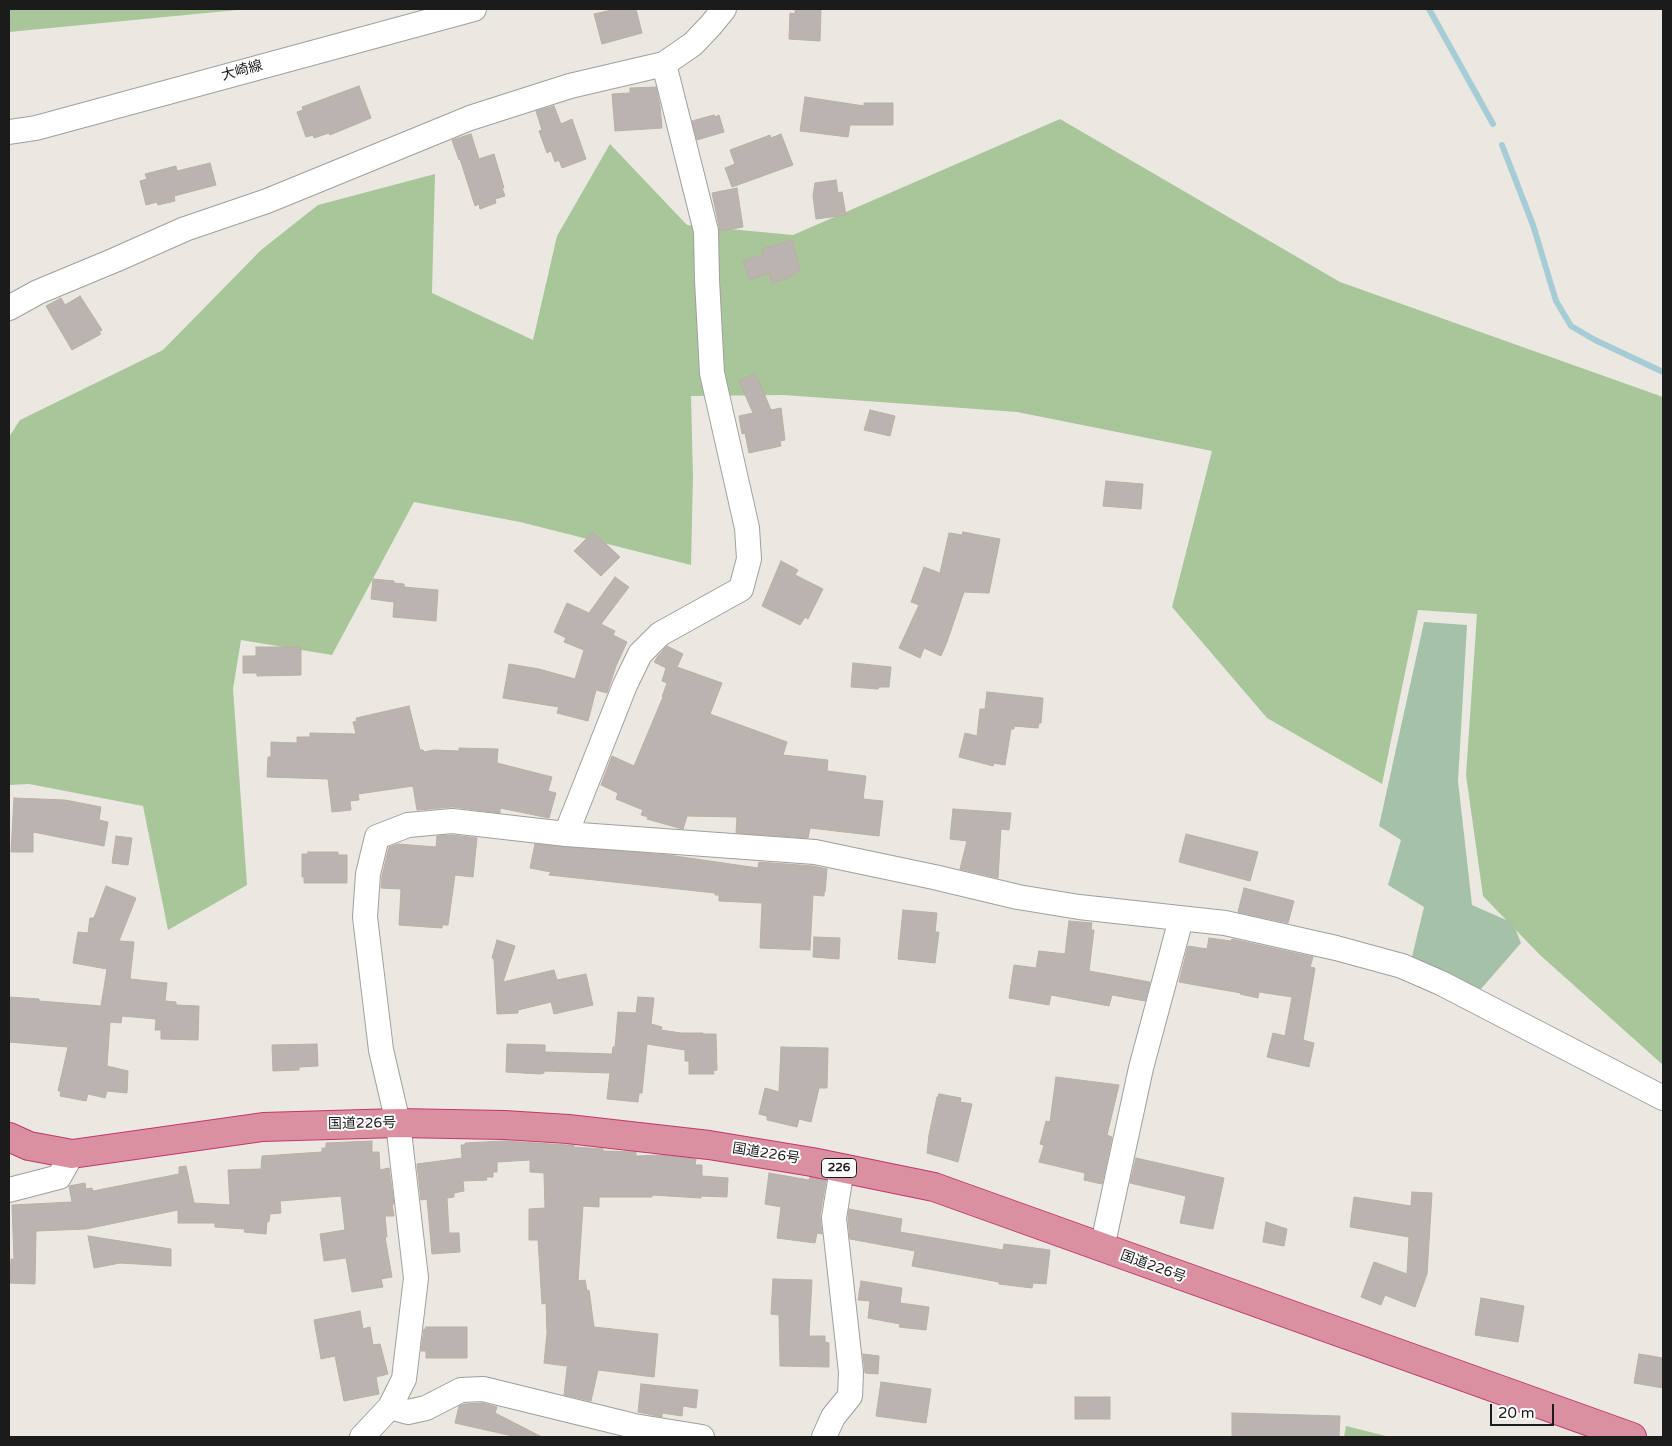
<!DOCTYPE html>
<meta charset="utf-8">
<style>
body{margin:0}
#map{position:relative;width:1672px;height:1446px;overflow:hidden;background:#ebe8e1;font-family:"Varela Round",sans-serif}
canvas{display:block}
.frame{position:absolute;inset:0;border:10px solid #1b1b1b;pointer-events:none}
.scale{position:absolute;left:1490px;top:1404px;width:64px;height:22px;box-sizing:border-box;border:2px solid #1b1b1b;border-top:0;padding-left:6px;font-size:15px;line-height:18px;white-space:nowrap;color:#1b1b1b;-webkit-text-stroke:4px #fff;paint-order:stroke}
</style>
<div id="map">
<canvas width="1672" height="1446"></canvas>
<div class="frame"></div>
<div class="scale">20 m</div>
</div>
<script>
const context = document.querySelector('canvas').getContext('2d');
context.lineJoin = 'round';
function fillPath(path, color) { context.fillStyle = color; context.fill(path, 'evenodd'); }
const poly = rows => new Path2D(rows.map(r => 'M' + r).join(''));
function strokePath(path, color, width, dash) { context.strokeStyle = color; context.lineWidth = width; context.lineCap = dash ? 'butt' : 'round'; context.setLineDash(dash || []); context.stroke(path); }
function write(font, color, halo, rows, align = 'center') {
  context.font = font + ' "Varela Round","Noto Sans JP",sans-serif'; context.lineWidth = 4; context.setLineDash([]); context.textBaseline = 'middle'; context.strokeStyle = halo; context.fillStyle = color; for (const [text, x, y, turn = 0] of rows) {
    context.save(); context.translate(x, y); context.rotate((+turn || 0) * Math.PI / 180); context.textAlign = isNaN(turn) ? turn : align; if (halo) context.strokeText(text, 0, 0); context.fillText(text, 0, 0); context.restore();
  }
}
fillPath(poly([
 [9,9,248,9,9,32],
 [1060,119,1340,282,1663,397,1663,1065,1540,955,1483,896,1466,775,1477,614,1418,610,1382,784,1267,718,1172,607,1212,451,1017,412,784,395,691,396,693,477,691,565,520,522,414,502,332,655,241,640,233,689,247,885,168,930,143,806,29,784,9,785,9,437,20,420,163,350,261,250,318,205,435,174,432,293,533,340,557,236,610,144,687,225,793,235],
 [1346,1426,1390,1437,1344,1437]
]), '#a9c69a');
fillPath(poly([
 [1424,622,1467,625,1458,781,1472,905,1513,923,1521,943,1481,989,1410,965,1424,907,1388,885,1401,840,1379,826]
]), '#a5c2a8');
strokePath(poly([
 [1429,9,1493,124],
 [1502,145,1533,225,1556,301,1571,326,1595,340,1663,372]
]), '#a6ccd5', 6);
const building = poly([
 [616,9,636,9,642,33,602,44,594,14,616,9],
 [795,9,821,9,820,41,789,39,790,13,795,14,795,9],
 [359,86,371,118,330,135,329,133,314,138,313,135,306,137,297,112,303,110,302,107,359,86],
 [656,87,660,106,662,128,615,131,612,94,630,93,630,88,656,87],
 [805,97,864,106,864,103,893,103,893,125,850,125,848,137,800,131,805,97],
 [554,106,561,124,572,119,586,159,562,168,559,160,555,162,551,151,547,153,539,131,542,130,536,111,554,106],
 [714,115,715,117,719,115,724,132,697,140,692,121,714,115],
 [471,134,479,159,494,154,504,188,502,188,505,196,495,199,496,203,480,209,479,204,475,206,460,159,459,160,452,140,471,134],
 [781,134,793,165,732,187,725,168,735,164,730,150,770,135,771,138,781,134],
 [210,163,216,185,174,196,175,201,158,205,157,202,146,205,140,181,147,179,145,174,176,166,177,171,210,163],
 [836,180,838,193,842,192,846,215,816,219,813,196,815,183,836,180],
 [737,188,743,227,720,231,712,193,737,188],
 [792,240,800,270,788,278,772,283,769,273,750,280,743,261,764,254,762,249,792,240],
 [80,296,102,330,99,332,101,334,72,350,46,306,61,298,65,305,80,296],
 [754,374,757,380,758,379,771,410,781,408,785,440,780,441,781,446,749,453,745,433,742,434,739,416,753,413,739,381,754,374],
 [870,410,895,416,890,436,864,430,870,410],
 [1106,481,1143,484,1141,509,1103,506,1106,481],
 [593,532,620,557,601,576,574,551,593,532],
 [963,532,1000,539,989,593,964,592,947,642,941,656,924,648,920,658,899,648,919,605,911,602,924,567,940,573,949,533,962,535,963,532],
 [781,561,798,570,795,575,823,589,808,619,805,617,800,625,762,606,781,561],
 [615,577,629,587,601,624,615,631,613,635,627,642,616,666,607,693,596,690,588,721,557,713,559,707,503,698,509,664,539,669,575,679,584,650,564,642,566,638,554,632,567,603,589,613,615,577],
 [373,579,394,581,394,583,404,584,404,587,438,590,436,621,393,617,394,602,371,599,373,579],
 [667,646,683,654,677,667,722,683,710,714,787,742,783,755,828,760,827,771,866,776,863,799,883,801,879,836,810,828,808,838,736,833,737,817,687,816,683,829,679,828,647,819,648,817,641,815,643,810,616,799,618,793,601,785,612,756,634,766,663,697,662,697,667,683,662,681,666,668,654,662,658,656,667,646],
 [256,647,301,647,301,675,257,676,257,673,243,673,243,656,256,656,256,647],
 [853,663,891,667,889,687,879,687,878,689,851,687,853,663],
 [987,692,1043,698,1041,723,1039,723,1038,728,1014,726,1014,729,1011,729,1005,765,994,763,993,766,959,757,965,733,977,736,980,709,985,709,987,692],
 [409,706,420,750,423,750,424,752,434,750,459,751,459,748,498,749,497,763,552,777,548,791,556,793,549,818,500,808,500,813,453,807,417,810,413,786,358,794,359,800,350,801,351,810,332,812,328,779,267,777,268,757,271,757,271,742,297,743,297,737,310,737,310,733,356,734,353,722,357,721,356,718,409,706],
 [14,798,65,800,101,807,99,820,108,822,104,846,33,832,33,852,11,852,14,798],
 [953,809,1011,813,1009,830,1001,829,998,878,960,869,967,841,950,839,953,809],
 [1186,834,1258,852,1250,881,1179,862,1186,834],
 [452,835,477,838,473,877,455,875,448,925,442,925,442,928,399,925,401,889,381,888,382,876,389,847,398,844,436,847,437,836,452,835],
 [116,836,132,838,128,865,112,863,116,836],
 [535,844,668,855,758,868,759,862,813,866,827,869,825,892,824,892,824,896,813,895,810,950,760,948,762,903,719,901,719,895,715,895,715,893,549,875,551,872,530,868,535,844],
 [308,852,338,852,338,855,347,855,347,883,304,883,304,877,302,877,302,854,308,854,308,852],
 [106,886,136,898,119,941,134,942,130,979,167,983,165,1001,176,1002,176,1005,199,1006,198,1040,161,1039,161,1030,155,1030,156,1019,122,1016,121,1023,110,1022,107,1066,128,1071,127,1093,107,1091,105,1098,88,1094,86,1101,60,1096,61,1091,58,1091,68,1047,9,1042,9,997,39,999,39,1001,101,1006,107,969,73,963,78,932,88,933,90,918,94,918,106,886],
 [1244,888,1294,901,1288,923,1238,912,1244,888],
 [903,910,937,913,935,932,939,932,935,963,898,959,903,910],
 [1069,921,1092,923,1091,930,1094,930,1089,971,1150,982,1145,1001,1112,995,1109,1006,1051,995,1049,1005,1009,998,1014,965,1036,968,1039,951,1065,954,1069,921],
 [814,937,840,938,839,959,813,957,814,937],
 [1209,938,1231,941,1232,939,1313,957,1310,967,1315,968,1303,1040,1314,1043,1309,1067,1267,1057,1273,1033,1285,1036,1292,997,1259,992,1258,998,1240,994,1241,993,1179,982,1188,946,1207,949,1209,938],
 [497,940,515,946,503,982,554,970,557,980,586,974,593,1005,554,1014,551,1002,518,1010,518,1013,497,1014,494,959,492,958,497,940],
 [638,997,654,998,651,1024,662,1027,661,1030,681,1033,703,1033,703,1034,716,1034,717,1070,713,1071,714,1074,689,1074,689,1061,685,1061,685,1050,647,1044,642,1093,639,1093,638,1102,607,1099,610,1073,544,1071,544,1073,540,1074,506,1072,507,1044,545,1045,545,1052,612,1054,613,1047,615,1047,618,1012,636,1013,638,997],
 [317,1044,318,1066,299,1067,299,1070,273,1071,272,1045,317,1044],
 [781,1047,828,1048,827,1088,819,1088,811,1122,799,1119,797,1127,767,1120,767,1116,759,1114,765,1088,779,1092,781,1047],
 [1056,1077,1119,1085,1107,1135,1112,1137,1102,1184,1084,1180,1085,1173,1039,1162,1044,1145,1040,1144,1046,1121,1050,1122,1056,1077],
 [939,1094,961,1098,960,1102,972,1104,958,1162,927,1153,929,1135,937,1097,938,1097,939,1094],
 [372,1141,372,1152,379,1152,380,1170,389,1168,394,1204,392,1204,394,1216,385,1216,387,1237,385,1237,392,1277,381,1279,383,1287,352,1292,346,1258,324,1261,320,1234,345,1230,341,1196,280,1201,281,1213,270,1214,269,1222,267,1221,266,1234,244,1232,245,1229,215,1227,215,1223,178,1223,178,1210,86,1229,36,1231,35,1284,10,1283,11,1259,14,1259,12,1205,72,1202,69,1186,85,1183,86,1189,92,1188,93,1191,179,1174,179,1167,186,1166,194,1203,230,1205,228,1170,261,1169,262,1156,322,1152,322,1148,326,1148,326,1143,372,1141],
 [504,1141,567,1145,574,1145,574,1147,603,1149,603,1151,636,1152,636,1156,662,1155,696,1159,695,1165,702,1165,702,1176,728,1178,727,1197,701,1196,701,1198,652,1195,652,1197,599,1197,599,1207,583,1206,578,1281,585,1280,587,1291,589,1290,594,1327,658,1334,654,1377,598,1370,591,1401,564,1395,568,1360,566,1366,544,1363,547,1333,546,1303,542,1304,538,1240,529,1240,529,1209,545,1208,544,1173,530,1172,530,1160,497,1162,497,1172,493,1172,493,1177,486,1177,487,1180,463,1181,464,1191,454,1193,454,1197,447,1198,449,1233,459,1233,460,1252,432,1254,427,1199,421,1200,417,1164,462,1158,461,1145,465,1145,465,1143,504,1141],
 [1136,1158,1224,1178,1213,1229,1180,1223,1186,1196,1130,1183,1136,1158],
 [769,1173,809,1180,810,1177,826,1181,820,1216,822,1234,817,1233,815,1243,777,1238,781,1207,765,1204,769,1173],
 [1412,1192,1432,1193,1427,1274,1415,1307,1385,1295,1381,1305,1361,1297,1374,1262,1407,1274,1409,1237,1350,1227,1354,1197,1411,1206,1412,1192],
 [849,1209,902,1219,900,1232,1003,1250,1004,1244,1050,1250,1046,1284,1033,1283,1032,1288,999,1284,999,1282,912,1266,915,1251,850,1239,848,1218,849,1209],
 [1266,1222,1287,1229,1284,1246,1263,1242,1266,1222],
 [88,1236,171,1249,171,1266,120,1263,94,1268,88,1236],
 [773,1279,812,1280,809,1336,825,1336,825,1342,829,1343,829,1367,780,1366,779,1315,771,1314,773,1279],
 [861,1281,902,1288,900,1303,929,1307,926,1330,899,1327,900,1324,868,1318,870,1301,858,1300,861,1281],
 [1481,1298,1524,1306,1518,1342,1475,1335,1481,1298],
 [360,1311,363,1329,370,1327,373,1345,380,1344,388,1374,376,1377,379,1394,344,1401,335,1356,321,1359,314,1320,360,1311],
 [426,1327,467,1327,467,1358,426,1358,426,1351,421,1351,424,1329,426,1329,426,1327],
 [863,1354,879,1356,878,1374,865,1373,863,1354],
 [1639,1354,1663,1358,1663,1388,1634,1383,1639,1354],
 [881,1382,931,1389,926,1423,876,1416,881,1382],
 [641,1384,698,1390,696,1408,683,1406,682,1416,662,1413,662,1417,638,1412,641,1384],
 [1075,1397,1110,1397,1110,1419,1075,1419,1075,1397],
 [482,1403,497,1407,495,1413,542,1437,517,1437,455,1423,459,1406,465,1404,482,1403],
 [1232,1413,1340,1416,1339,1437,1232,1437,1232,1413]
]);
fillPath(building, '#bbb3af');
strokePath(building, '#bbaea6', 1);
const minor = poly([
 [9,132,36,128,474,9],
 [9,308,38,292,115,260,185,229,267,201,470,118,570,86,664,64,693,44,711,25,724,9],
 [566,834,625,685,640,654,660,634,741,589,749,559,747,528,712,373,707,280,706,231,664,64],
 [9,1190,59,1177,72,1154],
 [1102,1248,1141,1068,1181,919],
 [390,1407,408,1412,426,1408,461,1390,483,1389,634,1426,702,1437],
 [362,1437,390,1407,404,1379,416,1278,398,1123,381,1050,365,917,368,874,377,837,408,825,452,821,566,834,815,852,934,877,1018,897,1079,907,1225,923,1336,948,1402,966,1441,983,1663,1098],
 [824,1437,833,1417,850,1396,851,1372,834,1218,842,1168]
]);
const highway = poly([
 [9,1137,29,1146,72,1154,263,1127,398,1123,504,1125,568,1129,709,1145,812,1162,934,1187,1632,1437]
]);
strokePath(minor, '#9f9f9f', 26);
strokePath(highway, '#c2366d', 30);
strokePath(minor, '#fff', 24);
strokePath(highway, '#db90a2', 28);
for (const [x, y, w] of [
 [839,1168,35]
]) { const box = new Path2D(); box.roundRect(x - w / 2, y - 9.5, w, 19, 4); context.fillStyle = '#fff'; context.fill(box); strokePath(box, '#1b1b1b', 1); }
write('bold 12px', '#1b1b1b', null, [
 ["226",839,1168]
]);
write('14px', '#1b1b1b', '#fff', [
 ["大崎線",242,71,-15],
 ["国道226号",362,1124,-1],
 ["国道226号",766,1154,9],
 ["国道226号",1153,1267,20]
]);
</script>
